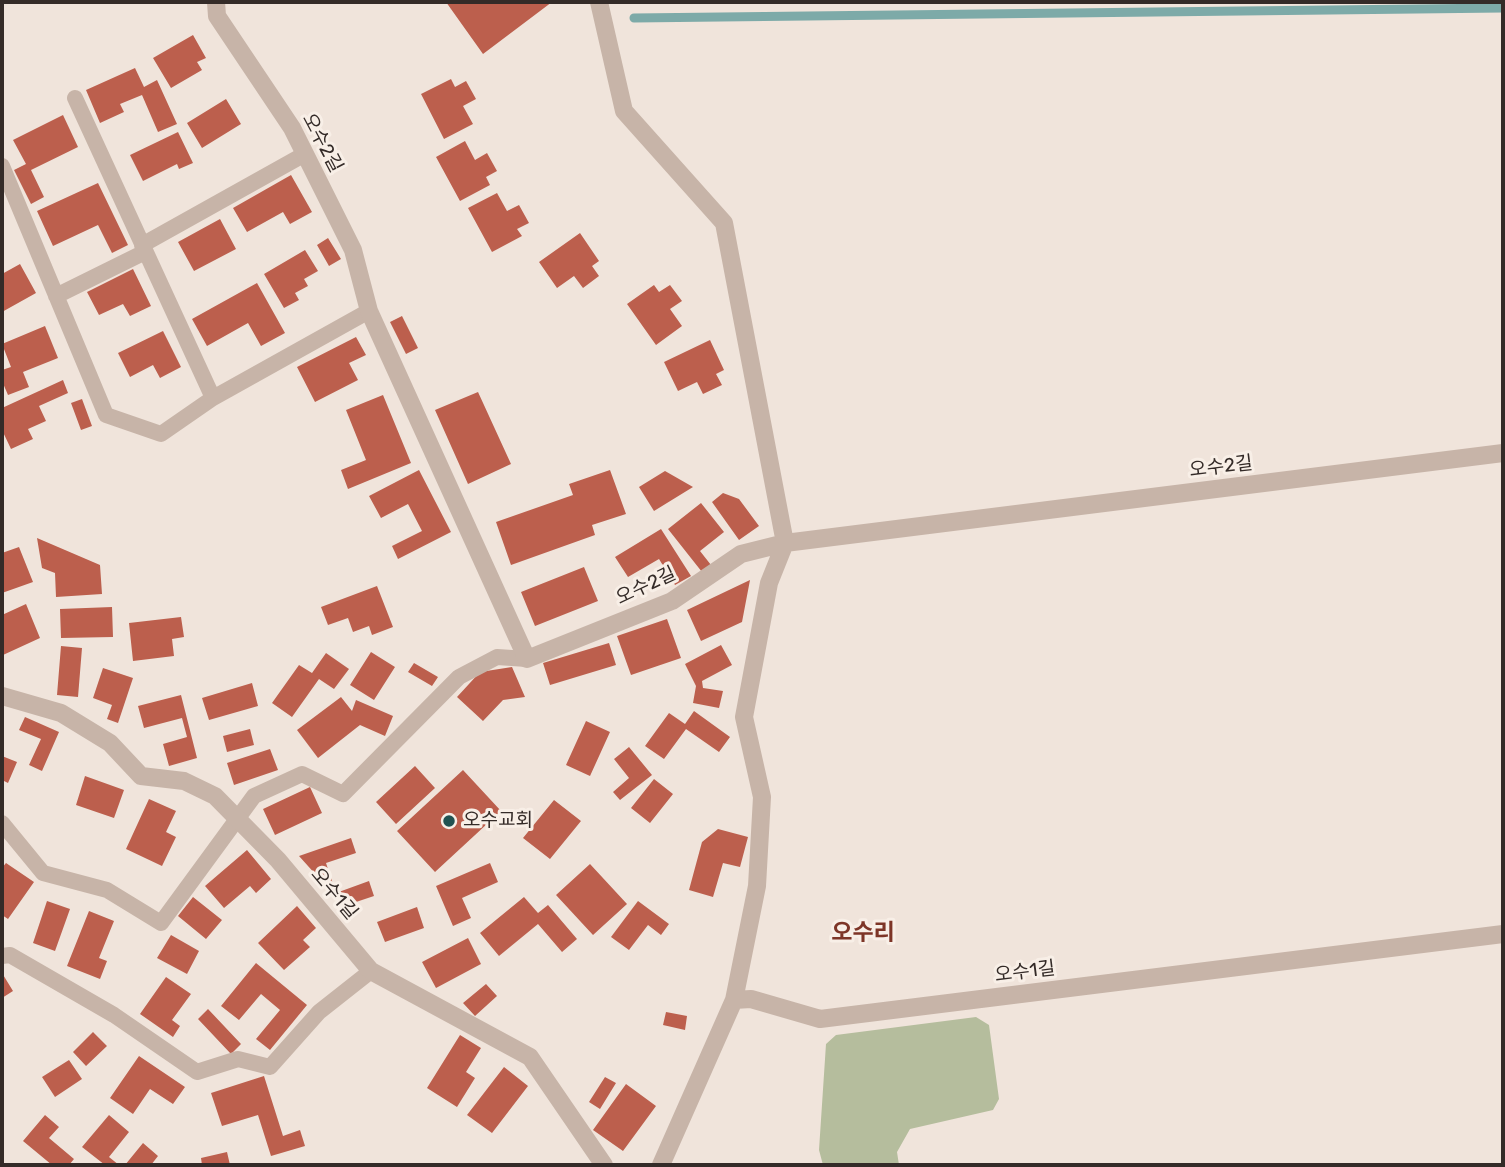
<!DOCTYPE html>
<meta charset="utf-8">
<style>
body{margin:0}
#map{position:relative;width:1505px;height:1167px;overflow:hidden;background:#f0e4db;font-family:Rubik,sans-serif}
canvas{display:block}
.frame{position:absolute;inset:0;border:4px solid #342b28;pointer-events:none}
</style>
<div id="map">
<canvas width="1505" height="1167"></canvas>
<div class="frame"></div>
</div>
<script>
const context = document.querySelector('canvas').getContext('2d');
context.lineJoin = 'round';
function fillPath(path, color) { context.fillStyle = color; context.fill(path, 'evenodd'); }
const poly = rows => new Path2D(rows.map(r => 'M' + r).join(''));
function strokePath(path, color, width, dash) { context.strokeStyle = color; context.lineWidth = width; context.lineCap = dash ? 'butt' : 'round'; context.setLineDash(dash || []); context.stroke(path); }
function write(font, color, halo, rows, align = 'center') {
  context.font = font + ' Rubik,"Noto Sans KR",sans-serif'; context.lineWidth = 6; context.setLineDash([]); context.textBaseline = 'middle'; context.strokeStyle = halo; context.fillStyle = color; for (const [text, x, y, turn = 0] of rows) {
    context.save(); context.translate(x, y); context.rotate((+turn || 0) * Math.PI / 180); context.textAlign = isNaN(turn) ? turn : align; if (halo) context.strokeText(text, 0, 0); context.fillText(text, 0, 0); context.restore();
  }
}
fillPath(poly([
 [976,1017,989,1025,999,1099,993,1110,910,1129,897,1152,899,1165,823,1165,819,1150,826,1044,836,1035]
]), '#b5bd9d');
strokePath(poly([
 [634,18,1503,8]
]), '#7daaa8', 9);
fillPath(poly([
 [446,2,552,2,483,54],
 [193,35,206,58,197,62,202,70,171,88,153,58],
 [135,68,144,87,157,80,177,124,158,132,142,95,120,104,124,112,100,123,86,90],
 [451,79,455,87,466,81,476,99,463,106,473,124,444,139,421,94],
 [226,99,241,124,202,148,187,123],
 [63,115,78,147,31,170,44,197,31,204,14,170,26,164,13,140],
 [178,132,193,163,179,169,177,164,143,181,130,155],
 [465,141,475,160,487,153,497,171,486,177,490,185,460,201,436,157],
 [291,175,312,212,290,224,283,212,247,232,233,208],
 [98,183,128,245,112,253,98,225,53,246,37,211],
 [497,193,507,211,519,205,529,223,517,229,522,236,492,252,468,208],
 [220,219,236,249,194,271,178,242],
 [580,233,599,261,592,266,599,276,583,288,574,276,557,288,539,262],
 [328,238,341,259,329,266,317,245],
 [305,250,318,271,304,279,308,286,295,293,299,300,284,308,264,274],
 [20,264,36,293,2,312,2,274],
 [133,269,151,306,130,316,123,304,99,315,87,292],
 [257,283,285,333,261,346,248,323,207,346,192,319],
 [654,285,659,292,670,285,682,301,670,309,682,326,656,345,627,304],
 [402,316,418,348,406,354,390,322],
 [45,326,58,358,23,372,29,387,8,395,2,381,2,370,11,367,2,344],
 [163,331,181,367,160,378,153,365,130,377,118,353],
 [356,337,366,355,349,363,358,380,315,402,297,367],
 [710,340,724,370,716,374,722,385,703,394,697,382,678,391,664,362],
 [63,380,68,393,39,406,46,421,28,429,33,439,11,449,2,430,2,408],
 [478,392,511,464,468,484,435,410],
 [383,395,411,463,348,489,341,470,366,460,346,410],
 [82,399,92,426,81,430,71,403],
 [419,470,451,532,398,559,392,546,422,531,408,504,381,518,369,496],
 [610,470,626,514,592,525,595,535,511,565,496,522,573,495,569,484],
 [665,471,693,487,654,511,639,487],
 [723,493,739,499,759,526,739,540,712,502],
 [701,503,724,532,700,551,711,565,702,572,668,529],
 [661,529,691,576,675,585,659,559,628,577,615,557],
 [37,538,100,565,102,594,56,597,55,573,42,568],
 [19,547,33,582,2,593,2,553],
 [584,567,598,601,535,626,521,592],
 [750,580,742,622,701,641,687,610],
 [377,586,393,627,372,635,369,626,353,632,348,618,328,625,321,607],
 [26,604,40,638,3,655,2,615],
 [112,607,113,637,61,638,60,609],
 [181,617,184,637,172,639,174,656,133,661,129,623],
 [667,619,681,658,631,675,617,636],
 [609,643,616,665,550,685,543,663],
 [721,645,732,665,702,681,703,688,723,691,719,708,693,703,696,686,685,664],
 [61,646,82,648,78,697,57,695],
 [371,652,395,667,374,700,350,685],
 [326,653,349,669,334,689,319,679,292,717,272,703,299,665,312,673],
 [414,663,438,677,432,686,408,672],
 [512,667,525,697,503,700,483,721,457,697,480,672],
 [103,668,133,678,118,723,107,719,112,705,93,698],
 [252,683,258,706,209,720,202,698],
 [181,695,197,758,169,766,163,744,187,737,182,718,144,728,138,706],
 [341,697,352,711,356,700,393,716,385,736,360,725,318,758,297,730],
 [694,711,730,737,719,752,686,729,664,759,645,746,669,713,685,724],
 [25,717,59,732,42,771,29,765,41,739,19,730],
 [586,721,610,732,590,776,566,765],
 [250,729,254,745,227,752,223,736],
 [629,747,652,775,620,800,613,792,629,778,614,759],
 [270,749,278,770,234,785,227,763],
 [2,756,17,762,8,783,2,780],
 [415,766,435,788,396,824,376,802],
 [463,770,501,811,435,872,397,831],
 [85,776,124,790,114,818,76,805],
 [654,779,673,794,650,823,631,808],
 [310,787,322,813,275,835,263,809],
 [149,799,176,811,166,832,176,837,162,866,126,849],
 [554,800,581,821,550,859,523,838],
 [718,829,748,837,740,867,723,863,713,897,689,890,702,842],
 [351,838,356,853,326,863,336,893,369,881,374,896,344,906,299,856],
 [247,850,271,879,256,893,250,886,224,908,205,886],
 [6,863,34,882,8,919,2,915,2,868],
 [490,863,498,882,462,898,471,918,453,926,436,886],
 [590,864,627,904,593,935,556,895],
 [193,897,222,920,206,939,178,916],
 [524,897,538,913,548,905,577,939,562,952,538,924,499,956,480,933],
 [47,901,70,909,55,951,33,943],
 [638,901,669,924,661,935,648,925,629,950,611,937],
 [297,906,316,928,303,940,310,947,284,970,258,943],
 [417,907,424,928,385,942,377,922],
 [89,911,114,921,99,958,107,961,100,979,67,966],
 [171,935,199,951,187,974,157,958],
 [468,938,481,964,436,988,422,962],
 [256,963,307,1005,270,1050,256,1039,280,1010,261,994,239,1020,221,1006],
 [2,973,13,991,2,998],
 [166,977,191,994,172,1020,180,1026,173,1037,140,1014],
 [486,984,497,996,475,1016,463,1003],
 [208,1009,241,1044,231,1054,198,1019],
 [666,1012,687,1016,685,1030,663,1025],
 [93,1032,107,1046,86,1066,73,1052],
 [460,1035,481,1048,466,1072,475,1078,457,1107,427,1088],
 [139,1056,185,1087,173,1104,150,1089,133,1114,110,1098],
 [69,1060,82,1079,55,1097,42,1077],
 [504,1067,528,1086,492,1133,467,1115],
 [264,1076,283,1136,300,1130,305,1146,271,1156,258,1115,222,1126,211,1093],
 [605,1077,616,1083,600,1109,589,1102],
 [626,1084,656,1106,623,1151,593,1130],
 [45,1115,59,1127,49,1138,74,1159,69,1165,52,1165,23,1141],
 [109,1115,129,1132,109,1157,119,1165,105,1165,82,1147],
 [143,1143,158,1156,151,1165,125,1165],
 [227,1152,230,1165,202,1165,201,1158]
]), '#bc5f4d');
strokePath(poly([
 [75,98,213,398],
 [2,166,106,415,161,434,213,398,369,311],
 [142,245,305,154],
 [56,296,145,252],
 [2,823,43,873,107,890,161,923,254,796,302,774,343,794,459,677,497,657,527,659],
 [2,956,10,955,114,1015,197,1072,238,1059,270,1067,319,1012,371,971]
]), '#c7b4a8', 16);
strokePath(poly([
 [216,2,217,16,292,128,353,250,369,311,527,659,672,601,741,554,785,543,1503,453],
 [599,2,624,111,724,223,785,543,769,583,744,717,762,797,757,886,734,1000],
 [2,696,61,713,110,743,141,776,184,781,215,796,278,860,371,971,530,1057,604,1165],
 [661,1165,734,1000,751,999,820,1019,1503,934]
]), '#c7b4a8', 18);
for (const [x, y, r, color] of [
 [449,821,7,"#215251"]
]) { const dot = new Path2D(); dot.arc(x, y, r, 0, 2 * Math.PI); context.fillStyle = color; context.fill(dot); strokePath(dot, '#f8efe7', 2.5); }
write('19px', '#342b28', '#f8efe7', [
 ["오수2길",322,143,62],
 ["오수2길",1221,467,-7],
 ["오수2길",646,586,-25],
 ["오수1길",334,894,50],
 ["오수1길",1025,972,-7]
]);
write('19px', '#342b28', '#f8efe7', [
 ["오수교회",463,821]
], 'left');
write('bold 23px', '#7d3527', '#f8efe7', [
 ["오수리",863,933]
]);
</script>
